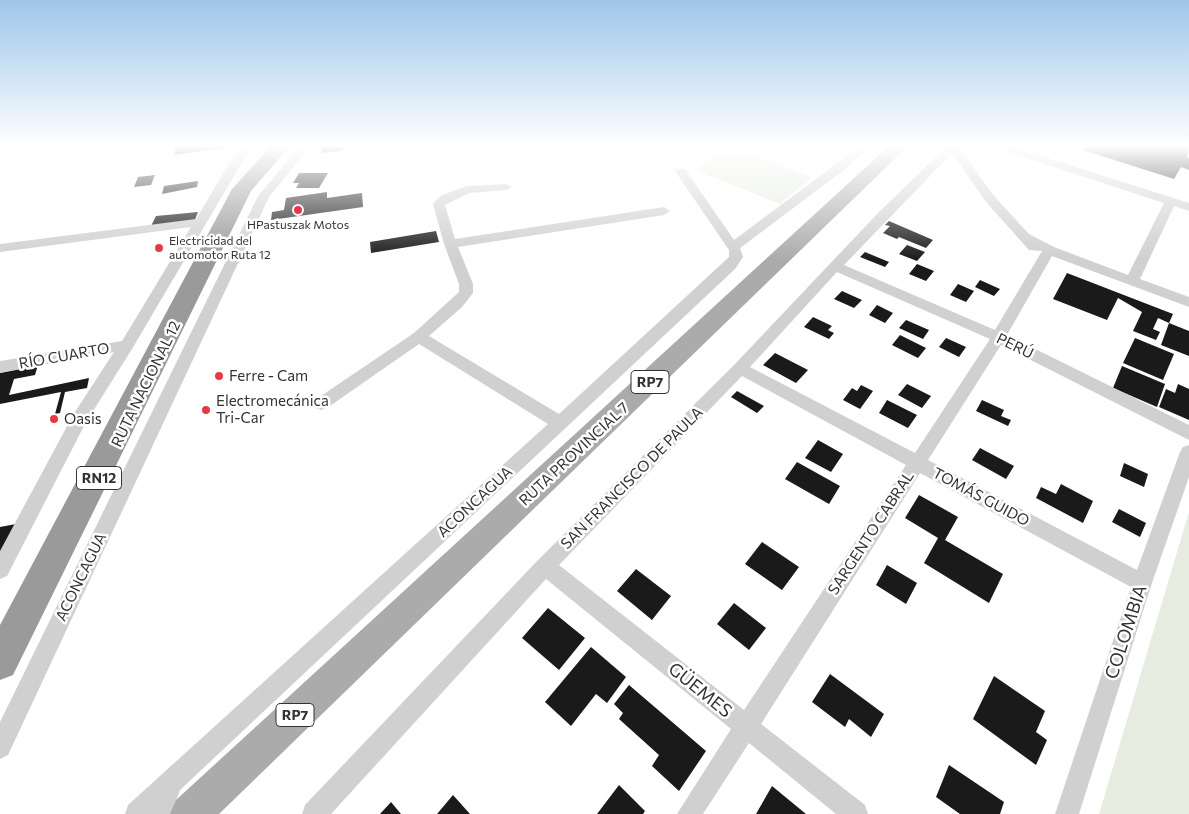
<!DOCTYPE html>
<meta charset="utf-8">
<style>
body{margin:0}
canvas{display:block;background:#fff}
</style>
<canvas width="1189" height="814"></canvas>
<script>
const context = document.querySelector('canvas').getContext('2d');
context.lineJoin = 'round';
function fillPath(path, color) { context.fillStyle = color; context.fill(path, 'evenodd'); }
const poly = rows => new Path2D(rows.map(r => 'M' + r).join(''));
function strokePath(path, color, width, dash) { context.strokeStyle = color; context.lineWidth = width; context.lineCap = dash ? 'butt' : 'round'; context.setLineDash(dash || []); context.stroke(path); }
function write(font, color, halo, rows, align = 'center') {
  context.font = font + ' Commissioner,sans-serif'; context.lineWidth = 5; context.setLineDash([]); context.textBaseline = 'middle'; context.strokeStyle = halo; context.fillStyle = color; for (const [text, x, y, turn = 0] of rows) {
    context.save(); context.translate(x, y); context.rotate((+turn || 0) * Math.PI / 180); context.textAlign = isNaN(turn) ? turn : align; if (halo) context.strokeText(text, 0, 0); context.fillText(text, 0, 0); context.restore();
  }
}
fillPath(poly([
 [730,146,812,177,780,204,696,170],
 [1189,512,1189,814,1099,814]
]), '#e6ecdf');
fillPath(poly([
 [186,146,232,146,232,147,174,155,176,147],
 [318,146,344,146,343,151,321,153,322,148,317,148],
 [1086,146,1189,146,1187,157,1189,158,1189,170,1181,167,1174,179,1083,150],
 [299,173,328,173,319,188,296,188,299,183,293,183],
 [155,175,151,185,134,187,138,177],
 [198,181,197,187,162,194,164,186],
 [327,192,327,198,362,193,363,207,271,220,272,212,284,210,286,198],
 [198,212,194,222,151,226,156,216],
 [889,221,933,240,926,248,899,237,897,239,883,233,890,226,885,225],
 [436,231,439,242,371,253,370,242],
 [907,245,925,252,917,261,899,254],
 [865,252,889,262,885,267,860,257],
 [917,264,934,271,926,281,909,274],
 [1067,273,1173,314,1169,323,1158,318,1153,329,1160,332,1156,340,1133,331,1142,312,1118,298,1107,320,1053,299],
 [980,280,1000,289,994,296,975,287],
 [958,284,974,291,966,302,950,295],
 [842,291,862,300,854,308,834,299],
 [877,305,893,313,885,323,869,315],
 [813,317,832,326,828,330,834,333,829,339,804,327],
 [906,320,929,330,923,339,899,328],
 [1169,323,1189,331,1189,356,1161,345],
 [900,335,926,348,918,358,892,345],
 [946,338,966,347,959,357,939,347],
 [1135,338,1174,354,1163,380,1123,363],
 [775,353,808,370,796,383,763,365],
 [38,365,35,375,14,379,9,395,89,378,87,388,65,392,60,413,55,414,61,392,0,404,0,373],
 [1122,366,1165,384,1157,407,1113,388],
 [907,384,931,396,922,408,898,395],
 [1178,384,1189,389,1189,420,1159,407,1166,389,1175,393],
 [861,385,873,391,860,409,843,400,852,388,857,391],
 [737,391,764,406,757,413,731,397],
 [887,400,917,415,908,428,879,413],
 [982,400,1004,410,1001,416,1011,420,1008,426,976,411],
 [818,440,843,454,831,472,805,458],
 [980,448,1014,466,1006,479,972,460],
 [797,462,840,486,829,504,785,479],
 [1124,463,1148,474,1144,487,1120,476],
 [1061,484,1093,501,1083,523,1036,498,1041,487,1056,494],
 [919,495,958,517,945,540,1003,574,989,603,924,563,938,538,905,518],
 [1119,509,1146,523,1140,537,1112,522],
 [16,524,0,554,0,527],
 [762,542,799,567,782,590,745,564],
 [887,565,917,583,906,604,876,585],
 [636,569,671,596,652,620,617,591],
 [734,603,766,628,749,650,717,624],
 [548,608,585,638,559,670,522,638],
 [591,647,626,677,607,703,596,694,571,726,545,702],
 [830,674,884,714,871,737,849,719,845,727,812,702],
 [994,676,1045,711,1036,732,1047,740,1036,765,973,719],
 [629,685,706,751,679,791,652,766,659,755,619,719,623,713,614,704],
 [949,765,1004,802,1000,814,960,814,936,797],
 [619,785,645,811,643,814,597,814],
 [772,786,806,814,756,814],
 [453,795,470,814,437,814],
 [391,802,401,814,380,814]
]), '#1a1a1a');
fillPath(poly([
 [245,146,256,146,241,164,132,349,85,424,7,576,0,579,0,551,73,415,114,352,0,373,0,361,122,341,191,227,0,252,0,244,196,219,230,162,245,146],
 [300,146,311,146,269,197,8,755,0,759,0,722,258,196,300,146],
 [860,146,871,146,844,170,740,248,743,257,735,269,180,790,171,814,125,814,128,805,548,424,419,344,327,408,321,410,315,408,313,404,315,400,414,333,459,292,459,284,444,244,433,204,435,201,442,195,467,186,506,184,512,187,506,190,469,193,445,205,455,239,664,207,670,211,664,215,458,247,473,284,473,293,462,307,429,336,559,414,729,257,729,250,675,171,677,169,685,169,734,240,860,146],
 [947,146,958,146,994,196,1029,234,1054,247,1128,275,1164,203,996,148,995,146,1010,146,1189,203,1189,211,1174,206,1140,279,1189,297,1189,307,1052,256,1007,335,1189,425,1189,440,1001,345,928,460,1137,570,1180,452,1183,447,1189,445,1189,477,1152,583,1079,814,1055,814,1131,587,920,473,761,724,865,805,868,814,836,814,749,743,703,814,677,814,731,729,546,579,331,814,302,814,305,805,538,560,735,364,878,213,947,146],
 [952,153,986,202,1029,250,1042,251,995,330,844,265,952,153],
 [837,272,990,339,915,453,750,367,837,272],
 [742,376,906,465,744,710,559,565,742,376]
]), '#d0d0d0');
fillPath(poly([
 [889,146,908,146,219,814,170,814,176,800,889,146]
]), '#ababab');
fillPath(poly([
 [271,146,290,146,251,191,13,675,0,680,0,625,232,189,271,146]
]), '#9a9a9a');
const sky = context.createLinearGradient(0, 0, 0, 260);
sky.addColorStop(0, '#9ec6ea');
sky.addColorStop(0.56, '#fff');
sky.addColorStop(1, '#ffffff00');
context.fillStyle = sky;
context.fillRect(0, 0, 1189, 260);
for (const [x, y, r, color] of [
 [298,210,5,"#e63946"],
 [159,248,5,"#e63946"],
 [219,376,5,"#e63946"],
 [206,410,5,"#e63946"],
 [54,419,5,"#e63946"]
]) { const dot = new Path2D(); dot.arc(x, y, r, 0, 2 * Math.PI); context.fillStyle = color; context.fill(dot); strokePath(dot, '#fff', 2); }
write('12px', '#333', '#fff', [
 ["HPastuszak Motos",298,225],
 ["Electricidad del",169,241,"left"],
 ["automotor Ruta 12",169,255,"left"]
]);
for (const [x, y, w] of [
 [650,382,38],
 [99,478,45],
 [295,715,38]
]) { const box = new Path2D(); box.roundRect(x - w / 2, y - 11.5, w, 23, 4); context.fillStyle = '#fff'; context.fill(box); strokePath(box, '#333', 1); }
write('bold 14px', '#333', null, [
 ["RP7",650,382],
 ["RN12",99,478],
 ["RP7",295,715]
]);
write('15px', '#333', '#fff', [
 ["PERÚ",1015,346,26],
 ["RÍO CUARTO",64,356,-10],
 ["RUTA NACIONAL 12",146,384,-64],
 ["RUTA PROVINCIAL 7",574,454,-43],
 ["SAN FRANCISCO DE PAULA",632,478,-45],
 ["TOMÁS GUIDO",981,497,28],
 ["ACONCAGUA",475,502,-43],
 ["SARGENTO CABRAL",871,533,-57],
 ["ACONCAGUA",81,577,-64]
]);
write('15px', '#333', '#fff', [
 ["Ferre - Cam",229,376],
 ["Electromecánica",216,401],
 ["Tri-Car",216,418],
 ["Oasis",64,419]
], 'left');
write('18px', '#333', '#fff', [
 ["COLOMBIA",1126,632,-72],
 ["GÜEMES",700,690,39]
]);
</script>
